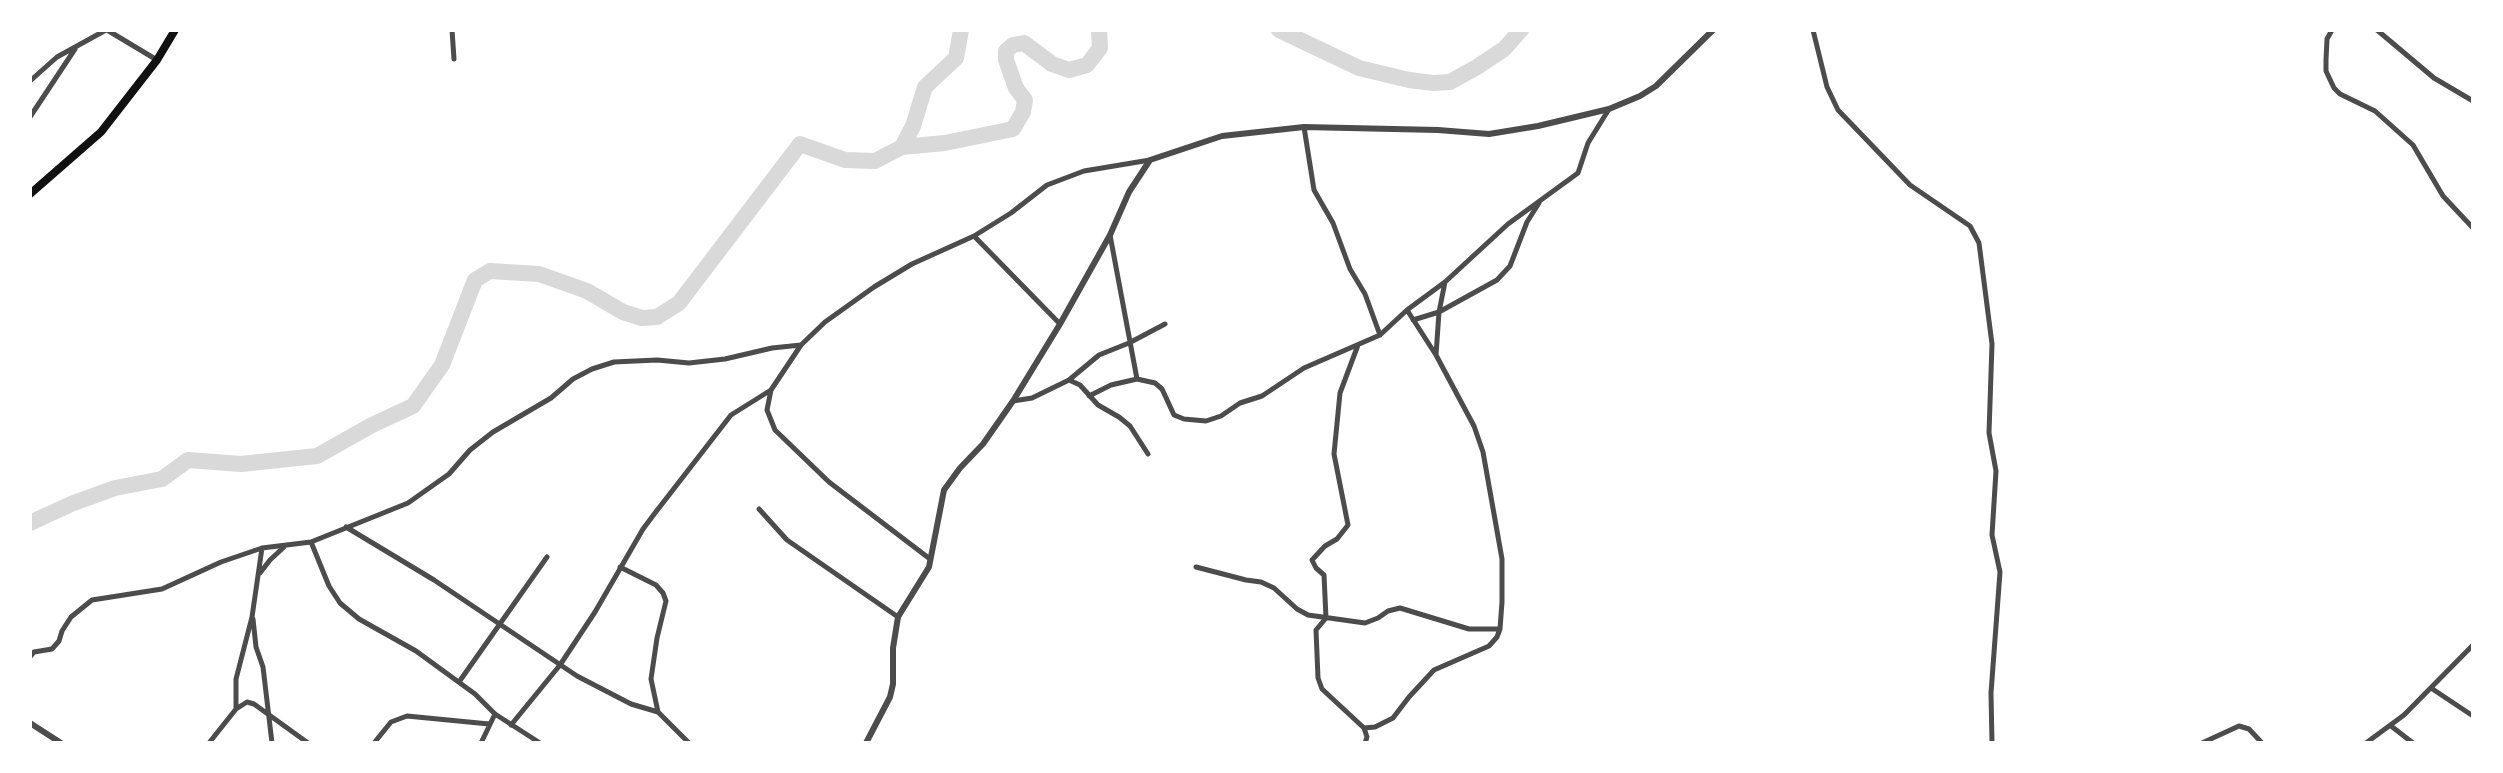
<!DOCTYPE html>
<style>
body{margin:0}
#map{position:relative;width:2503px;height:773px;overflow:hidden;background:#fff;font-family:"PT Sans Narrow",sans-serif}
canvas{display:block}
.frame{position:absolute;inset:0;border:32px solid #fff;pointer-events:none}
</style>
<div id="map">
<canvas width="2503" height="773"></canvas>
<div class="frame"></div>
</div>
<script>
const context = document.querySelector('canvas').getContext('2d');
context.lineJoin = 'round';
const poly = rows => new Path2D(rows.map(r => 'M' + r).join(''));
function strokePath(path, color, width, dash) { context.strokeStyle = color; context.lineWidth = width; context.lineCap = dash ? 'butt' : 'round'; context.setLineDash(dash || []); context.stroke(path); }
strokePath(poly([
 [1279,30,1359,68,1409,80,1433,83,1450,82,1477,67,1504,49,1521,30],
 [902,147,945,143,1013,129,1023,112,1025,100,1016,88,1006,60,1006,51,1013,45,1024,43,1052,64,1069,70,1087,65,1100,48,1099,30],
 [30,523,71,504,115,488,162,479,188,460,241,464,317,456,372,425,413,406,442,365,475,280,490,271,539,274,587,291,623,312,642,318,657,317,679,303,800,144,845,160,875,161,902,147,913,126,925,87,956,58,961,30]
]), '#d9d9d9', 16);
strokePath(poly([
 [107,30,157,60],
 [452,30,454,59],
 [1813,30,1827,87,1838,110,1910,185,1970,226,1979,243,1992,344,1989,433,1996,471,1992,535,2000,572,1991,693,1992,743],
 [2332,30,2327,39,2326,60,2326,71,2334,88,2340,94,2375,111,2413,145,2443,196,2473,228],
 [2377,30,2434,78,2473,101],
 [30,81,57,57,106,30],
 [30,117,75,49],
 [1304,127,1314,190,1333,223,1350,269,1365,294,1380,335],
 [1110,235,1137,379],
 [974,236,1060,324],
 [1413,320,1439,312,1497,280,1510,266,1527,222,1539,203],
 [1358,345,1340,393,1334,454,1348,525,1337,539,1325,546,1312,560,1316,568,1324,575,1326,618,1316,630,1318,678,1322,689,1364,728],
 [1436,355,1439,312,1445,282],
 [1069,380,1099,355,1129,343,1165,324],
 [771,390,767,410,775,430,829,482,930,559],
 [1089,396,1111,385,1137,379,1155,383,1162,389,1174,415,1184,419,1206,421,1221,416,1240,403,1262,396,1304,368,1380,335,1407,310,1445,282,1508,224,1578,173,1588,143,1609,109],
 [1013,401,1032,398,1069,380,1080,385,1098,405,1119,417,1130,426,1148,454],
 [759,509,787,540,898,617],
 [346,527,434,580,577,676,631,704,658,712],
 [311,542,329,586,340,603,359,619,416,651,475,694,495,714,540,743],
 [620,567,656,585,663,593,666,601,657,638,651,679,658,712,689,743],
 [1196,567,1246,580,1261,582,1274,588,1297,609,1308,615,1365,623,1378,618,1388,611,1400,608,1469,629,1500,629],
 [260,573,270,560,284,547],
 [253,619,256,647,263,667,272,743],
 [30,657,34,652,52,649,59,641,62,631,71,617,92,600,162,589,221,562,262,548,311,542,408,503,449,474,470,450,493,432,551,398,573,379,592,369,614,362,657,360,689,363,725,359,772,348,801,345],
 [459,682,547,557],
 [2431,688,2473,716],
 [236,709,247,702,254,704,308,743],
 [511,725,560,665,595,612,643,529,655,513,731,415,771,390,801,345,825,322,874,287,912,264,974,236,1011,213,1047,185,1084,171,1150,160],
 [2391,726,2413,743],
 [209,743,236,709,236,679,252,617,262,548],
 [374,743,391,722,407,716,489,724],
 [481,743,495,714],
 [1365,743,1367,737,1364,728,1375,727,1393,718,1409,697,1434,670,1489,646,1497,637,1500,629,1502,602,1502,559,1483,452,1474,426,1436,355,1407,310],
 [2202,743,2239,726,2249,729,2262,743],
 [2366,743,2404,715,2473,645]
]), '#4c4c4c', 5);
strokePath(poly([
 [30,723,61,743],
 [866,743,890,697,893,684,893,648,898,617,929,567,944,490,960,468,983,444,1013,401,1060,324,1110,235,1129,192,1150,160,1222,136,1304,127,1438,130,1489,134,1538,126,1609,109,1640,96,1656,86,1713,30]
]), '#4c4c4c', 6);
strokePath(poly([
 [30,194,101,132,157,60,175,30]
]), '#111', 8);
</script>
